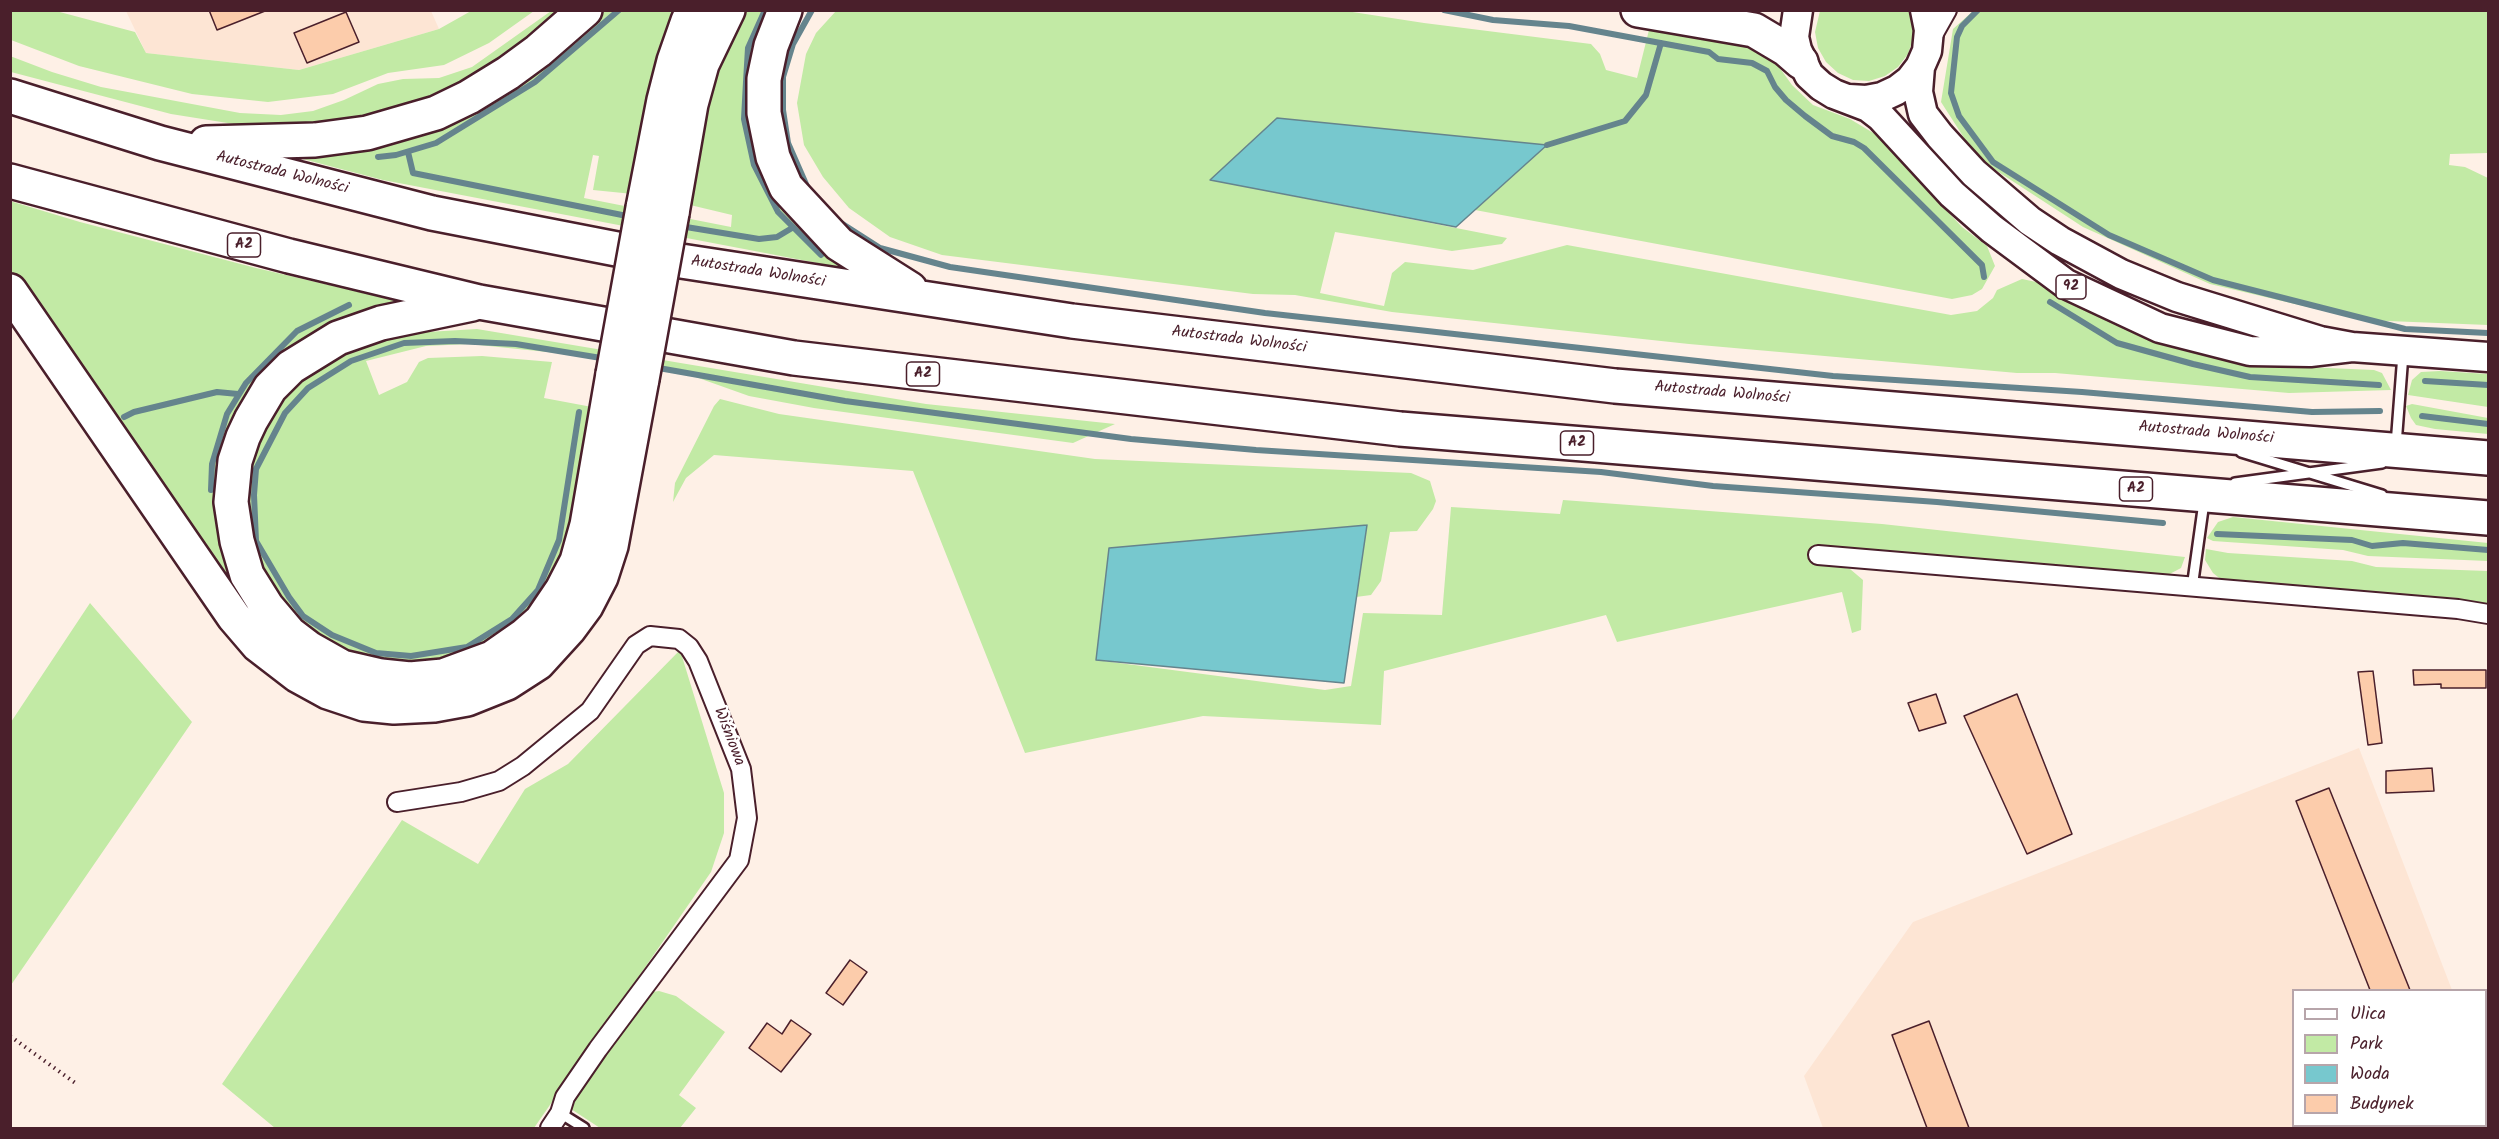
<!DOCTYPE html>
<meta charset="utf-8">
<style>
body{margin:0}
#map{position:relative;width:2499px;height:1139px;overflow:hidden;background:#fef0e6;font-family:Kalam,sans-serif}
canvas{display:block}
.frame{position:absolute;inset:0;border:12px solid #4a1f2b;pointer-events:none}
.legend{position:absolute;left:2292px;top:989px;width:195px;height:138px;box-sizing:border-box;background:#fff;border:2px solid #b7a5aa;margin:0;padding:8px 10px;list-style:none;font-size:18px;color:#4a1f2b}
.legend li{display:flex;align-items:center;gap:12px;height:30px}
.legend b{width:30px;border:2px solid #b7a5aa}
</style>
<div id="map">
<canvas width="2499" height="1139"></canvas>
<div class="frame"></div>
<ul class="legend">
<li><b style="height:8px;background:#fff"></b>Ulica</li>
<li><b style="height:16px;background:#c2eaa5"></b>Park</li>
<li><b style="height:16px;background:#77c8ce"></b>Woda</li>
<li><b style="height:16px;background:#fcccab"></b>Budynek</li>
</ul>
</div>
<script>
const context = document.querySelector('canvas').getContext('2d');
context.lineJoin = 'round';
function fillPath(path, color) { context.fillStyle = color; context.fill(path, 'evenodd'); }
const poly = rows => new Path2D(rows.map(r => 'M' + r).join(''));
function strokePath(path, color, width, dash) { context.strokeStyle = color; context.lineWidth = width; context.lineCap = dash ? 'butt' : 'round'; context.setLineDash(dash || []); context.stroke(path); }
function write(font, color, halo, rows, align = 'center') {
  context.font = font + ' Kalam,sans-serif'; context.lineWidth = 5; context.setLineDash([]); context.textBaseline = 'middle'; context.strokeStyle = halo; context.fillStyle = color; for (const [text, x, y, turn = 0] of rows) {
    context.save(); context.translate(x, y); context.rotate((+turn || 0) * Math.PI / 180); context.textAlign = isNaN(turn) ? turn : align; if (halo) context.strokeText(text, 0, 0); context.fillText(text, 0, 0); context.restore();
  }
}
fillPath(poly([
 [126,11,431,11,439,29,299,70,146,53],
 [2359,748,2452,990,2294,990,2294,1126,2461,1126,2453,1128,1823,1128,1804,1076,1913,922]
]), '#fde5d4');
fillPath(poly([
 [11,10,56,11,135,32,146,53,299,70,439,29,471,11,534,11,489,43,444,65,388,73,333,94,268,102,192,94,79,66,11,40],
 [551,11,562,11,528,41,449,91,357,121,259,128,171,114,11,72,10,56,52,72,101,87,240,113,281,115,313,111,344,100,378,84,403,79,439,78,472,67],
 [604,11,680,11,633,194,593,190,599,156,593,155,584,198,731,227,732,215,686,204,716,64,741,11,775,11,752,105,854,270,383,180,276,152,312,151,574,39],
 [836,11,1346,11,1424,23,1591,44,1600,54,1606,70,1637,78,1650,26,1758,48,1774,60,1792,85,1813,105,1850,119,1875,134,1962,227,1987,246,1995,266,1982,289,1972,295,1952,299,1475,210,1546,146,1211,180,1507,238,1502,244,1452,251,1335,232,1320,293,1384,306,1392,273,1405,262,1473,270,1567,245,1951,315,1977,311,1993,298,1997,290,2022,279,2041,283,2259,365,2374,370,2382,373,2391,390,2289,393,2055,373,2017,373,1689,344,1392,312,1295,295,1253,294,942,255,890,237,849,208,823,177,804,145,797,103,806,54,816,33],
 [1820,11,1909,11,1913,23,1913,39,1908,54,1898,67,1885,76,1869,81,1853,80,1838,73,1826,62,1818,48,1815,32],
 [1973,11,2488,11,2488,153,2450,154,2449,165,2465,167,2488,178,2488,325,2363,320,2210,284,2083,227,1977,158,1941,102,1953,29],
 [10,201,80,222,256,268,419,306,244,410,251,608,426,695,240,608,59,332,11,272],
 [477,329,926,404,1115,424,1073,443,814,408,749,396,676,370,596,357,469,344,426,346,366,361,379,395,407,382,419,362,428,358,482,356,552,362,544,398,592,407,567,547,547,590,523,619,495,641,443,663,410,666,349,653,320,639,277,602,257,565,244,525,251,457,262,428,282,397,307,374,357,344,394,334],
 [2440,371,2488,374,2488,407,2408,395,2412,380,2421,372],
 [720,399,779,414,1095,459,1411,473,1430,481,1436,501,1433,509,1417,531,1390,532,1381,581,1371,595,1356,597,1366,525,1109,548,1096,660,1325,690,1351,686,1363,613,1442,615,1451,507,1560,514,1563,500,1882,524,2185,557,2181,568,2162,578,1814,562,1850,569,1863,580,1861,630,1852,633,1842,592,1617,642,1606,615,1384,671,1381,725,1203,716,1025,753,913,471,714,455,686,478,673,502,675,483,714,406],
 [2412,404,2488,418,2488,434,2435,429,2416,425,2411,418,2406,406],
 [2233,517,2488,543,2488,561,2368,556,2343,550,2213,541,2207,538,2218,522],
 [2206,549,2228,553,2352,561,2376,567,2488,571,2488,605,2456,598,2223,581,2213,573,2205,560],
 [90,603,192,722,11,985,11,722],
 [680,650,724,793,724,833,711,872,534,1128,275,1128,222,1084,402,820,478,864,525,789,568,764],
 [659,991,676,996,725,1032,679,1095,696,1108,680,1128,600,1128,568,1107,647,993]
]), '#c2eaa5');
const water = poly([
 [1277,118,1547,145,1456,227,1210,180,1277,118],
 [1367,525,1344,683,1096,660,1109,548,1367,525]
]);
fillPath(water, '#77c8ce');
strokePath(water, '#65848d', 1.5);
strokePath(poly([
 [765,10,748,48,746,82,744,119,754,165,778,212,821,255],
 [1444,10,1493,20,1569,26,1709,52,1718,59,1752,63,1767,71,1775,87,1786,100,1805,116,1832,136,1854,142,1864,148,1982,265,1984,277],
 [1978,10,1962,26,1957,37,1951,93,1959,116,1993,162,2109,235,2213,280,2405,329,2488,333],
 [1547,145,1625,121,1646,95,1661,43],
 [408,152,413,173,632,217],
 [378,157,396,155,436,143,535,82,619,10],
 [809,191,788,143,783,110,783,77,793,44,812,10],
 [841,223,880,248,950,267,1265,313,1833,376,2082,392,2312,412,2380,411],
 [680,226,759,239,777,237,792,228],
 [2050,302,2117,343,2193,364,2250,377,2379,385],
 [653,367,845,401,1131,439,1256,450,1601,472,1713,486,1937,502,2163,523],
 [2425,381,2488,385],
 [579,412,559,540,538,590,512,619,467,647,411,656,376,653,332,635,303,616,289,597,256,541,254,495,256,469,285,413,308,388,351,361,404,343,455,341,516,344,607,359],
 [2422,416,2488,424],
 [124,417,134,412,217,392,238,394],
 [211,490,212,464,227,414,246,383,297,331,349,305],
 [2217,534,2352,540,2372,546,2403,543,2488,550]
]), '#65848d', 6);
const building = poly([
 [209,10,265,10,265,11,217,30,209,10],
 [346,12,359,42,307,63,294,33,346,12],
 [2413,670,2486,670,2486,688,2441,688,2441,684,2414,685,2413,670],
 [2373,671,2382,743,2368,745,2358,672,2373,671],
 [1936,694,1946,723,1919,731,1908,703,1936,694],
 [2017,694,2072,834,2027,854,1964,716,2017,694],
 [2432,768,2434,791,2386,793,2386,771,2432,768],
 [2329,788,2410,990,2370,990,2296,801,2329,788],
 [850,960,867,972,843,1005,826,993,850,960],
 [791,1020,811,1034,781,1072,749,1048,767,1023,782,1034,791,1020],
 [1929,1021,1969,1128,1927,1128,1892,1035,1929,1021]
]);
fillPath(building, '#fcccab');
strokePath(building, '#4a1f2b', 1.5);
const lane = poly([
 [2396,445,2403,354],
 [2241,452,2382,495],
 [2235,483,2382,463],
 [2192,588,2204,502],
 [560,1113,584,1128]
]);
const street = poly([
 [1929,42,1947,10],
 [1818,555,2458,609,2488,614],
 [397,802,461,792,499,781,523,766,590,711,636,645,650,636,679,639,689,647,698,661,741,769,747,818,739,860,598,1049,565,1097,560,1113,550,1128]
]);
const primary = poly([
 [1798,10,1794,37,1797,50,1809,75,1821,86,1834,94,1868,107,1881,117,1952,194,1992,229,2066,284,2160,328,2250,351,2310,352,2352,347],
 [1920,67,1918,92,1923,114,1940,136,1974,173,2030,221,2060,241,2121,274,2177,297,2320,341,2352,347,2488,357],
 [1849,99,1866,100,1882,97,1897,90,1910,80,1920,67,1927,51,1929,30,1925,10]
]);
const highway = poly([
 [785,10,771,46,764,79,764,113,773,157,786,187,839,244,910,289],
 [1638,10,1754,30,1786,49,1801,62],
 [10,96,160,143,432,213,668,259,1072,321,1615,386,2488,458],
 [206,143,315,140,367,133,436,113,469,97,508,73,538,51,585,10],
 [10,181,289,256,479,302,794,358,1400,429,2488,518],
 [643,208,664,100,674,61,688,21,693,10],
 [672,213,691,104,702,64,728,10],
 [10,291,234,617,258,645,297,675,328,692,364,704,394,707,434,705,467,699,507,683,538,663,569,629,586,606,601,577,611,546,642,379],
 [472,304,381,323,338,338,291,367,270,388,251,420,243,437,235,461,231,502,237,541,247,575,267,607,289,633,310,649,342,667,381,676,410,679,443,676,492,658,525,635,541,621,562,590,577,561,587,525,613,374]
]);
strokePath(lane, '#4a1f2b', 14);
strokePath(street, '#4a1f2b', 22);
strokePath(primary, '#4a1f2b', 33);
strokePath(highway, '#4a1f2b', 38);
strokePath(poly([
 [10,1036,78,1085]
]), '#4a1f2b', 4, [1.5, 4.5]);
strokePath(lane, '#fff', 9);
strokePath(street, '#fff', 18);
strokePath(primary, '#fff', 28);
strokePath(highway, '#fff', 33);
const highwayBridge = poly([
 [613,374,643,208],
 [642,379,672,213]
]);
strokePath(highwayBridge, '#4a1f2b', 38, []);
strokePath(highwayBridge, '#fff', 33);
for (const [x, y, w] of [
 [244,245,33],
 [2071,287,30],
 [923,374,33],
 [1577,443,33],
 [2136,489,33]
]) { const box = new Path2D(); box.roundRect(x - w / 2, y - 12, w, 24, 4.5); context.fillStyle = '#fff'; context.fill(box); strokePath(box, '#4a1f2b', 1.5); }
write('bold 15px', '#4a1f2b', null, [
 ["A2",244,245],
 ["92",2071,287],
 ["A2",923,374],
 ["A2",1577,443],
 ["A2",2136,489]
]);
write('16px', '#4a1f2b', '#fff', [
 ["Autostrada Wolności",282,174,14],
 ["Autostrada Wolności",758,273,9],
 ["Autostrada Wolności",1239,341,7],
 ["Autostrada Wolności",1722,394,5],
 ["Autostrada Wolności",2206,434,5],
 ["Wiśniowa",728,737,69]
]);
</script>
